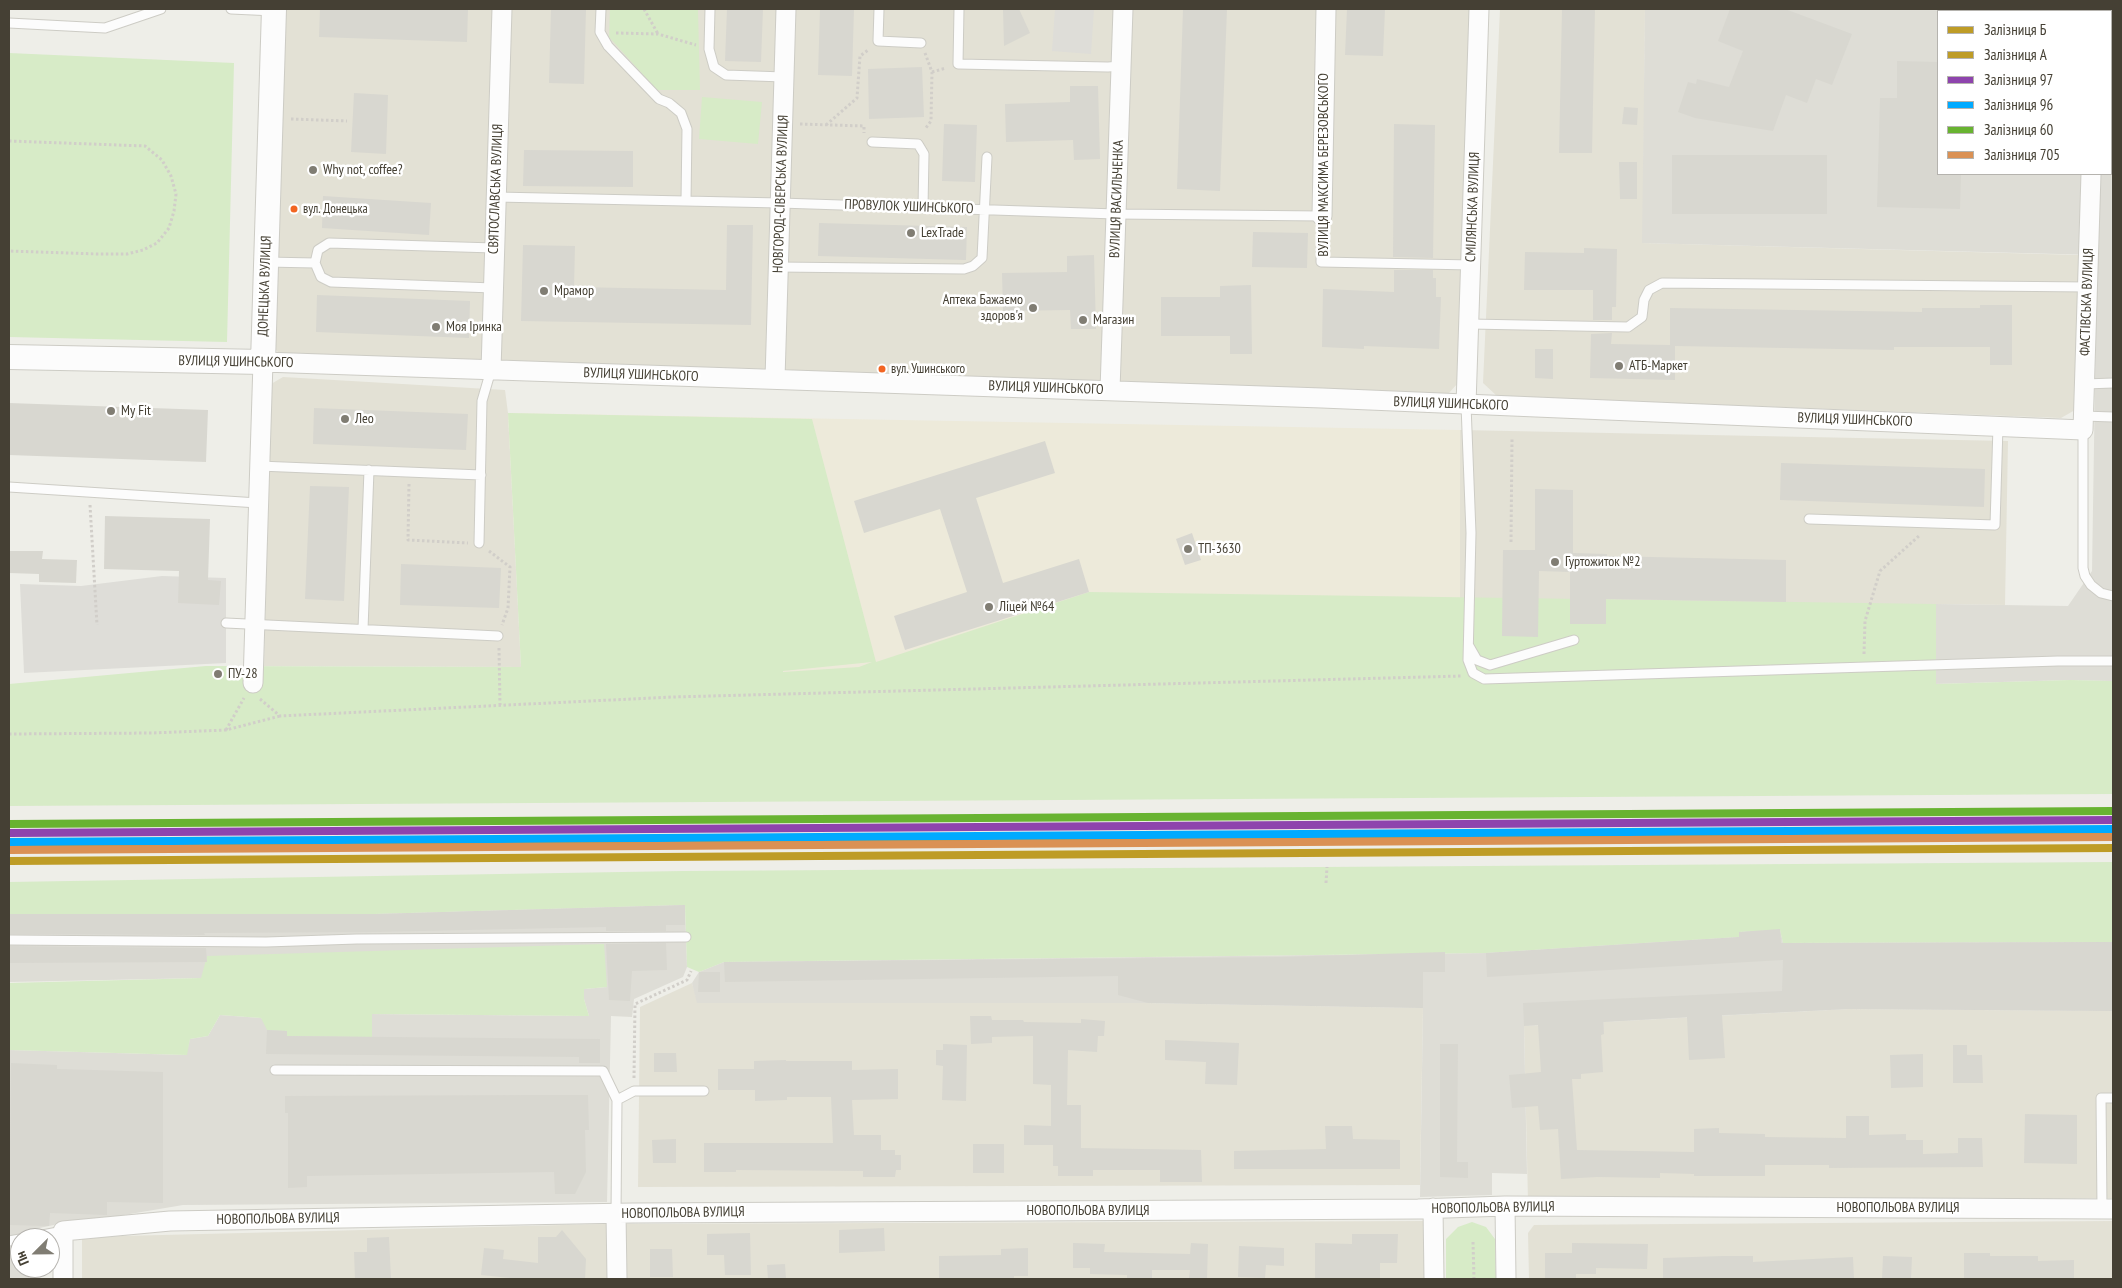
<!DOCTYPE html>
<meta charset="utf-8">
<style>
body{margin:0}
#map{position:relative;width:2122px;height:1288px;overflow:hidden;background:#eeeee8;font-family:"PT Sans Narrow",sans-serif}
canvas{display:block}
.frame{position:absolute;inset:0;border:10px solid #454034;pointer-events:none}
.legend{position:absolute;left:1937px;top:10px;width:175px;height:165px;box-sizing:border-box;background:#fff;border:1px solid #b5b3ae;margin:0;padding:6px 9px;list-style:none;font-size:15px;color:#454034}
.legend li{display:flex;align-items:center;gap:10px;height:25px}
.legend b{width:25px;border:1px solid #b5b3ae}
.north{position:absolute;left:10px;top:1228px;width:50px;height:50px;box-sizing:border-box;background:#fff;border:1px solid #b5b3ae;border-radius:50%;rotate:247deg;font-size:14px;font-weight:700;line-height:20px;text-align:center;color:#454034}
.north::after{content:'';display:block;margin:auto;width:18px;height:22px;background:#807d73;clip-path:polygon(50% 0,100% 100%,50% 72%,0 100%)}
</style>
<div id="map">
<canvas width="2122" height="1288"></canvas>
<div class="frame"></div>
<ul class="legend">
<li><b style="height:6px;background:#be9c26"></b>Залізниця Б</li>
<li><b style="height:6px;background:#be9c26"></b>Залізниця A</li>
<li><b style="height:6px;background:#8e44ad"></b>Залізниця 97</li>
<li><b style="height:6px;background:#0af"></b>Залізниця 96</li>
<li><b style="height:6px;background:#68b331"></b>Залізниця 60</li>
<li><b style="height:6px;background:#da9154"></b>Залізниця 705</li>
</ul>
<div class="north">Пн</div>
</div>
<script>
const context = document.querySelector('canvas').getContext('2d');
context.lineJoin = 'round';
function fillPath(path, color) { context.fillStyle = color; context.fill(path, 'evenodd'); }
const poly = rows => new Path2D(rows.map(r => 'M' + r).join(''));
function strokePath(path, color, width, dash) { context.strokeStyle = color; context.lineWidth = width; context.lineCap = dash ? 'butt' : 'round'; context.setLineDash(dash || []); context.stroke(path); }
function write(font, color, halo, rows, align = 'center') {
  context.font = font + ' "PT Sans Narrow",sans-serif'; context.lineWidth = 5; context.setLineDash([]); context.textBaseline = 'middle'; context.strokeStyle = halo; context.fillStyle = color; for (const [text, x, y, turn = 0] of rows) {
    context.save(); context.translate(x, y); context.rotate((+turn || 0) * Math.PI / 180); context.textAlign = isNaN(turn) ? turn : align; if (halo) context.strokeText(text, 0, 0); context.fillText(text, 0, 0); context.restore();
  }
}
fillPath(poly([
 [283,9,780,9,770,369,280,355,271,343],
 [796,9,1116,9,1103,381,784,370],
 [1132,9,1473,9,1458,383,1448,394,1120,382],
 [1500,9,1645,9,1643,243,2079,255,2075,410,2061,418,1497,396,1483,383],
 [283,377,505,390,508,413,521,667,264,666,271,384],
 [1460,430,2008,441,2005,605,1936,604,1460,665],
 [692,983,698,1003,1148,1003,1423,1008,1420,1185,638,1187,640,1007],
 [1848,1009,2113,1011,2113,1198,1528,1201,1524,1026,1581,1023,1604,1034,1603,1022],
 [1425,1221,1425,1279,82,1279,82,1237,604,1224],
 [2113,1221,2113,1279,1529,1279,1528,1233,1534,1225]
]), '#e3e1d5');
fillPath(poly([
 [1645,9,2113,9,2113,681,2069,680,1935,684,1936,604,2068,606,2092,571,2097,255,1642,243],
 [1938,11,2111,11,2111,174,1938,174],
 [685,905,687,967,683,977,634,999,632,1017,611,1016,607,1202,183,1205,112,1217,68,1222,25,1231,26,1238,20,1238,20,1268,29,1268,29,1279,9,1279,9,1050,186,1055,190,1039,208,1036,220,1015,261,1018,287,1031,287,1036,372,1036,371,1014,589,1016,584,999,584,989,607,987,206,962,202,978,9,982,9,914,375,914],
 [1780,929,1783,943,2113,942,2113,1011,1848,1009,1604,1022,1604,1034,1582,1036,1581,1023,1524,1026,1527,1174,1492,1173,1492,1195,1420,1197,1423,1008,1148,1003,697,1003,692,983,699,972,724,962,1486,953,1739,937,1739,932]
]), '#deddd6');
fillPath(poly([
 [508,413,1460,430,1460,665,523,693]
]), '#edeada');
fillPath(poly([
 [610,9,698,9,700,90,657,90,609,37],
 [9,53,234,63,227,342,9,337],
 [702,97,762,102,758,144,699,139],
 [508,413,812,419,876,662,1089,592,1936,604,1936,684,2070,680,2113,681,2113,794,9,806,9,684,206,666,521,667],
 [872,662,859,667,783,672,783,671],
 [2113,862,2113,942,1783,943,1780,930,1739,932,1739,937,1486,953,724,962,699,972,687,967,685,905,375,914,9,914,9,882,683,871],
 [604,944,607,987,584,989,584,999,589,1016,372,1014,372,1037,287,1036,287,1031,267,1030,261,1018,220,1015,208,1036,190,1039,187,1055,9,1050,9,983,201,978,207,956],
 [1472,1222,1486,1227,1495,1239,1496,1279,1446,1279,1446,1239,1458,1227]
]), '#d7ebc7');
fillPath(poly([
 [1055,9,1094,9,1091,54,1052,51],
 [162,576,226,578,226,663,24,673,20,584,81,586]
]), '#deddd8');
fillPath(poly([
 [320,9,468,9,467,42,319,37],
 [551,9,586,9,584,84,549,83],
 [727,9,763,9,761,62,725,61],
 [820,9,854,9,852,76,818,75],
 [1003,9,1019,9,1030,33,1004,46],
 [1183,9,1227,9,1220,191,1177,189],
 [1347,9,1385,9,1383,56,1345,55],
 [1562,9,1595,9,1592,153,1559,153],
 [1730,9,1785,9,1852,34,1832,85,1816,79,1807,103,1786,95,1773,131,1695,118,1678,112,1688,82,1696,84,1697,79,1729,87,1743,51,1718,41],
 [1897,61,1938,62,1938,174,1961,175,1960,209,1877,207,1880,98,1897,98],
 [922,67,924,117,869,119,868,69],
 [1070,86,1098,86,1100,159,1074,160,1073,140,1006,142,1005,104,1070,102],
 [354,93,388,95,386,154,351,152],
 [1624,107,1638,108,1637,125,1622,124],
 [944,124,977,125,975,182,942,181],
 [1394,124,1435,125,1433,258,1393,257],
 [524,150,633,151,633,187,523,186],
 [1672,155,1827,155,1827,214,1672,214],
 [1619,162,1637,162,1637,199,1620,199],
 [323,196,431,203,429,235,322,228],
 [819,223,967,227,966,260,818,256],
 [727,225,753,225,751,325,521,321,523,245,575,246,574,287,726,290],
 [1253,232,1308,233,1307,268,1252,267],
 [1584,248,1617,249,1616,307,1612,307,1612,320,1593,320,1593,290,1524,290,1525,252,1584,253],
 [1094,255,1096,329,1071,329,1070,310,1003,311,1002,273,1067,272,1067,256],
 [1394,270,1433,270,1433,278,1436,278,1436,297,1441,297,1439,349,1364,346,1364,349,1322,347,1323,289,1394,292],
 [1251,285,1252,354,1230,354,1230,336,1161,336,1161,297,1220,297,1220,286],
 [317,295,470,301,469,338,316,332],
 [1980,305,2012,305,2012,365,1990,365,1990,347,1894,347,1894,350,1675,346,1675,380,1590,378,1591,334,1612,333,1611,344,1670,345,1670,308,1922,312,1922,308,1980,308],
 [1535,349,1553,349,1553,379,1535,378],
 [9,403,208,410,206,462,9,455],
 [314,408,468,414,466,450,313,444],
 [1045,441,1055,473,976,498,1003,583,1079,559,1089,592,905,650,894,616,967,592,940,509,864,533,854,501],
 [1781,463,1985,469,1984,507,1780,500],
 [310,486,349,487,344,601,305,599],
 [1535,489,1573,490,1573,553,1607,554,1607,556,1786,560,1786,602,1606,599,1606,624,1570,624,1570,572,1539,571,1538,637,1502,636,1503,550,1535,550],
 [105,516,210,519,208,580,221,581,219,605,178,603,179,571,104,569],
 [1192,533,1201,560,1185,565,1176,539],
 [9,551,43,551,42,559,77,560,76,583,39,582,39,574,9,573],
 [401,564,501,568,499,608,400,605],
 [685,905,685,925,666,925,666,931,606,931,606,927,375,932,204,933,205,935,9,934,9,914,375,914],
 [1780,929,1781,943,2113,942,2113,1011,1848,1009,1722,1015,1725,1058,1689,1060,1687,1017,1603,1022,1604,1034,1601,1035,1603,1072,1581,1074,1581,1079,1572,1079,1577,1150,1694,1152,1694,1129,1719,1128,1719,1133,1765,1134,1765,1137,1846,1138,1846,1116,1869,1116,1869,1135,1906,1134,1906,1140,1923,1140,1923,1154,1958,1153,1958,1138,1982,1138,1983,1167,1829,1168,1829,1165,1765,1165,1765,1176,1694,1176,1694,1174,1660,1173,1660,1178,1597,1177,1561,1179,1558,1129,1540,1130,1538,1106,1512,1108,1509,1075,1541,1072,1538,1025,1524,1026,1523,1003,1782,991,1783,960,1487,977,1486,953,1739,937,1739,932],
 [666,943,667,970,632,971,630,1001,609,1000,606,944],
 [9,946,206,948,207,962,9,963],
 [1445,952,1445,972,1423,972,1423,1008,1148,1003,1118,995,1118,976,725,982,724,962,1280,957],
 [699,972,720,972,720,992,698,992],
 [970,1016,991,1016,992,1020,1023,1020,1024,1022,1081,1023,1081,1019,1105,1021,1104,1036,1098,1036,1097,1052,1068,1050,1067,1105,1081,1105,1081,1148,1201,1150,1202,1182,1160,1182,1160,1170,1093,1170,1093,1176,1058,1176,1058,1166,1053,1166,1053,1145,1024,1145,1024,1125,1051,1126,1051,1085,1033,1084,1033,1036,992,1037,992,1043,971,1044],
 [267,1030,287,1031,287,1036,600,1039,600,1063,579,1063,579,1057,266,1054],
 [1165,1040,1239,1043,1237,1085,1205,1084,1206,1062,1165,1060],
 [943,1044,967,1045,966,1101,942,1100,943,1066,936,1065,936,1050,943,1050],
 [1440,1044,1458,1044,1457,1162,1468,1162,1468,1178,1440,1177],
 [1953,1045,1967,1045,1967,1055,1982,1055,1983,1083,1953,1083],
 [654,1053,676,1053,677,1072,654,1072],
 [1923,1054,1923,1087,1891,1088,1890,1055],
 [786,1060,786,1061,852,1061,852,1070,898,1069,898,1099,852,1100,854,1135,881,1135,881,1150,895,1150,895,1155,901,1155,901,1170,896,1170,895,1177,863,1177,863,1171,736,1170,736,1172,704,1172,704,1143,833,1143,831,1097,787,1097,787,1100,755,1101,755,1090,718,1090,718,1069,754,1069,754,1061],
 [11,1063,57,1065,57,1069,163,1072,163,1203,107,1202,107,1215,50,1213,49,1226,9,1225],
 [534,1095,588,1095,589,1130,585,1130,586,1172,575,1194,555,1194,554,1172,307,1176,307,1187,288,1188,288,1113,285,1113,285,1096],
 [2025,1114,2077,1115,2077,1164,2024,1163],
 [1325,1126,1352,1126,1353,1139,1400,1140,1400,1169,1234,1169,1234,1151,1326,1149],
 [676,1139,676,1163,653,1163,652,1140],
 [973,1144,1004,1144,1004,1173,973,1173],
 [884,1228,885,1251,839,1253,839,1230],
 [562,1230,586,1259,585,1279,520,1279,481,1275,484,1248,504,1250,503,1259,538,1263,538,1237,556,1237],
 [750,1233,751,1275,725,1275,724,1255,707,1255,707,1234],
 [1352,1234,1398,1234,1397,1263,1380,1263,1380,1279,1315,1279,1315,1243,1352,1244],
 [389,1237,391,1279,355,1279,354,1252,367,1252,367,1238],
 [1073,1243,1105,1244,1104,1252,1190,1254,1191,1243,1208,1244,1207,1279,1189,1279,1190,1270,1152,1270,1152,1279,1127,1279,1127,1275,1090,1274,1090,1268,1073,1268],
 [1572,1243,1648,1244,1647,1269,1596,1268,1596,1274,1576,1274,1576,1279,1545,1279,1545,1253,1572,1253],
 [1239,1246,1284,1248,1284,1266,1266,1265,1265,1278,1238,1277],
 [1028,1248,1028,1276,1014,1276,1014,1279,939,1279,939,1256,1001,1255,1001,1249],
 [650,1249,672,1249,673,1277,650,1277],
 [1964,1253,1990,1253,1990,1256,2038,1256,2038,1261,2074,1260,2074,1279,1964,1279],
 [1723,1256,1753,1256,1753,1262,1853,1257,1854,1279,1663,1279,1663,1258],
 [1883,1256,1912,1257,1911,1279,1882,1279],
 [785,1264,786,1279,768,1279,767,1265]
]), '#d8d7d0');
const service = poly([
 [231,9,274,11],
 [601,9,600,32,608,46,659,99,669,103,681,113,687,129,686,201],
 [710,9,709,49,714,67,726,75,784,77],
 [879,9,878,41,921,43],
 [959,9,958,64,1108,67,1121,66],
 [9,23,105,28,161,9],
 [872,142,918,144,924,154,923,208],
 [496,197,780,203,1116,214,1322,216,1321,262,1472,265],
 [266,262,315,263,321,277,331,282,493,288],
 [315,263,318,250,329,243,494,248],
 [778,267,964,269,973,266,982,258,987,157],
 [1470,324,1628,327,1642,317,1644,300,1649,290,1662,283,2088,287],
 [2085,384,2113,383],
 [1466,405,1471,533,1468,660,1473,673,1484,679,2058,661,2113,661],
 [2083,416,2113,417],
 [2083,430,2083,568,2085,576,2091,585,2101,593,2113,596],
 [259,466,481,475],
 [9,487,258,503],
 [1809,519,1995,525,1998,426],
 [479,543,482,401,491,370],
 [226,623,498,636],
 [363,629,369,470],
 [1469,646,1477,660,1490,665,1574,640],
 [9,940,266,942,357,939,686,937],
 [275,1070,603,1071,617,1100,616,1214],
 [617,1100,634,1091,704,1091],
 [2102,1209,2101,1098,2113,1098],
 [27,1238,63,1231],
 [9,1241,20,1239]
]);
const minor = poly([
 [2094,11,2094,9],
 [1322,216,1326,9],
 [491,370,502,9],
 [775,379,786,9],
 [1110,390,1123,9],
 [1466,405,1479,9],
 [253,683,263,362,1322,398,2083,430,2091,174],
 [1505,1206,1506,1279],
 [1433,1208,1434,1279],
 [616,1214,617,1279],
 [63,1279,63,1231,170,1221,633,1213,1418,1209,1505,1206,2113,1209]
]);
const tertiary = poly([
 [9,357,263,362,274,9]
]);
strokePath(service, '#cdccc5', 11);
strokePath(minor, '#cdccc5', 21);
strokePath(tertiary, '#cdccc5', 26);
strokePath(poly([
 [644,9,658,34],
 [616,33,658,34,696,45],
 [925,53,932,72,931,121,925,129],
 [932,72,946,68],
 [291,119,347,121],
 [800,124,864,126,864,133],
 [826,125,857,98,860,56,868,50],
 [9,141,145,146,162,160,171,176,176,194,174,211,169,228,157,243,143,250,127,254,97,254,9,251],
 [409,484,408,540,468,543],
 [90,505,97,625],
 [1511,542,1512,439],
 [489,551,510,567,508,608,502,625],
 [499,648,500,705],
 [1864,654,1865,621,1880,571,1920,535],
 [260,699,280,716,673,697,1462,676],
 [226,730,244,698],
 [9,734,152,733,226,730,280,716],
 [1326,883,1327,867],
 [634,1078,635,1004,687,980,691,971],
 [1473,1242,1474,1279]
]), '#d1cec9', 3, [2.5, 2.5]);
strokePath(service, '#fcfcfc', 9);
strokePath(minor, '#fcfcfc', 19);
strokePath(tertiary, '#fcfcfc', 24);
strokePath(poly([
 [9,847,2113,833]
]), '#be9c26', 8);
strokePath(poly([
 [9,861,2113,848]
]), '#be9c26', 8);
strokePath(poly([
 [9,833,2113,820]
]), '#8e44ad', 8);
strokePath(poly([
 [9,842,2113,829]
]), '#0af', 8);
strokePath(poly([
 [9,824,2113,811]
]), '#68b331', 8);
strokePath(poly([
 [9,850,2113,837]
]), '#da9154', 8);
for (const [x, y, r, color] of [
 [313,170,5,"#807d73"],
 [294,209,4.5,"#f26522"],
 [911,233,5,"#807d73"],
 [544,291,5,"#807d73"],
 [1033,308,5,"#807d73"],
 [1083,320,5,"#807d73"],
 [436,327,5,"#807d73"],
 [1619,366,5,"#807d73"],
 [882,369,4.5,"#f26522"],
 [111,411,5,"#807d73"],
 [345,419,5,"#807d73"],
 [1188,549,5,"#807d73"],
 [1555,562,5,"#807d73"],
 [989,607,5,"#807d73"],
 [218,674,5,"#807d73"]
]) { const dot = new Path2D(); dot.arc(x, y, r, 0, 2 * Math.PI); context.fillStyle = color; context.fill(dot); strokePath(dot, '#fff', 2); }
write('13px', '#454034', '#fff', [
 ["вул. Донецька",303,209],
 ["вул. Ушинського",891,369]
], 'left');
write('14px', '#454034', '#fff', [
 ["ВУЛИЦЯ МАКСИМА БЕРЕЗОВСЬКОГО",1324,165,-90],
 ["СВЯТОСЛАВСЬКА ВУЛИЦЯ",496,189,-88],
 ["НОВГОРОД-СІВЕРСЬКА ВУЛИЦЯ",781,194,-88],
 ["ВУЛИЦЯ ВАСИЛЬЧЕНКА",1117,199,-88],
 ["ПРОВУЛОК УШИНСЬКОГО",909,207,2],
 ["СМІЛЯНСЬКА ВУЛИЦЯ",1473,207,-88],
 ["ДОНЕЦЬКА ВУЛИЦЯ",265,286,-88],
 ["ФАСТІВСЬКА ВУЛИЦЯ",2087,302,-88],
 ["ВУЛИЦЯ УШИНСЬКОГО",236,362,1],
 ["ВУЛИЦЯ УШИНСЬКОГО",641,375,2],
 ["ВУЛИЦЯ УШИНСЬКОГО",1046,388,2],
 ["ВУЛИЦЯ УШИНСЬКОГО",1451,404,2],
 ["ВУЛИЦЯ УШИНСЬКОГО",1855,420,2],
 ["НОВОПОЛЬОВА ВУЛИЦЯ",1493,1208,-1],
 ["НОВОПОЛЬОВА ВУЛИЦЯ",1898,1208],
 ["НОВОПОЛЬОВА ВУЛИЦЯ",1088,1211],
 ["НОВОПОЛЬОВА ВУЛИЦЯ",683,1213,-1],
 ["НОВОПОЛЬОВА ВУЛИЦЯ",278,1219,-1]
]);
write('14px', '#454034', '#fff', [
 ["Why not, coffee?",323,170],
 ["LexTrade",921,233],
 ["Мрамор",554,291],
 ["Аптека Бажаємо",1023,300,"right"],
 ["здоров'я",1023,316,"right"],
 ["Магазин",1093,320],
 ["Моя Іринка",446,327],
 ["АТБ-Маркет",1629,366],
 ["My Fit",121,411],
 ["Лео",355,419],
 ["ТП-3630",1198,549],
 ["Гуртожиток №2",1565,562],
 ["Ліцей №64",999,607],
 ["ПУ-28",228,674]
], 'left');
</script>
